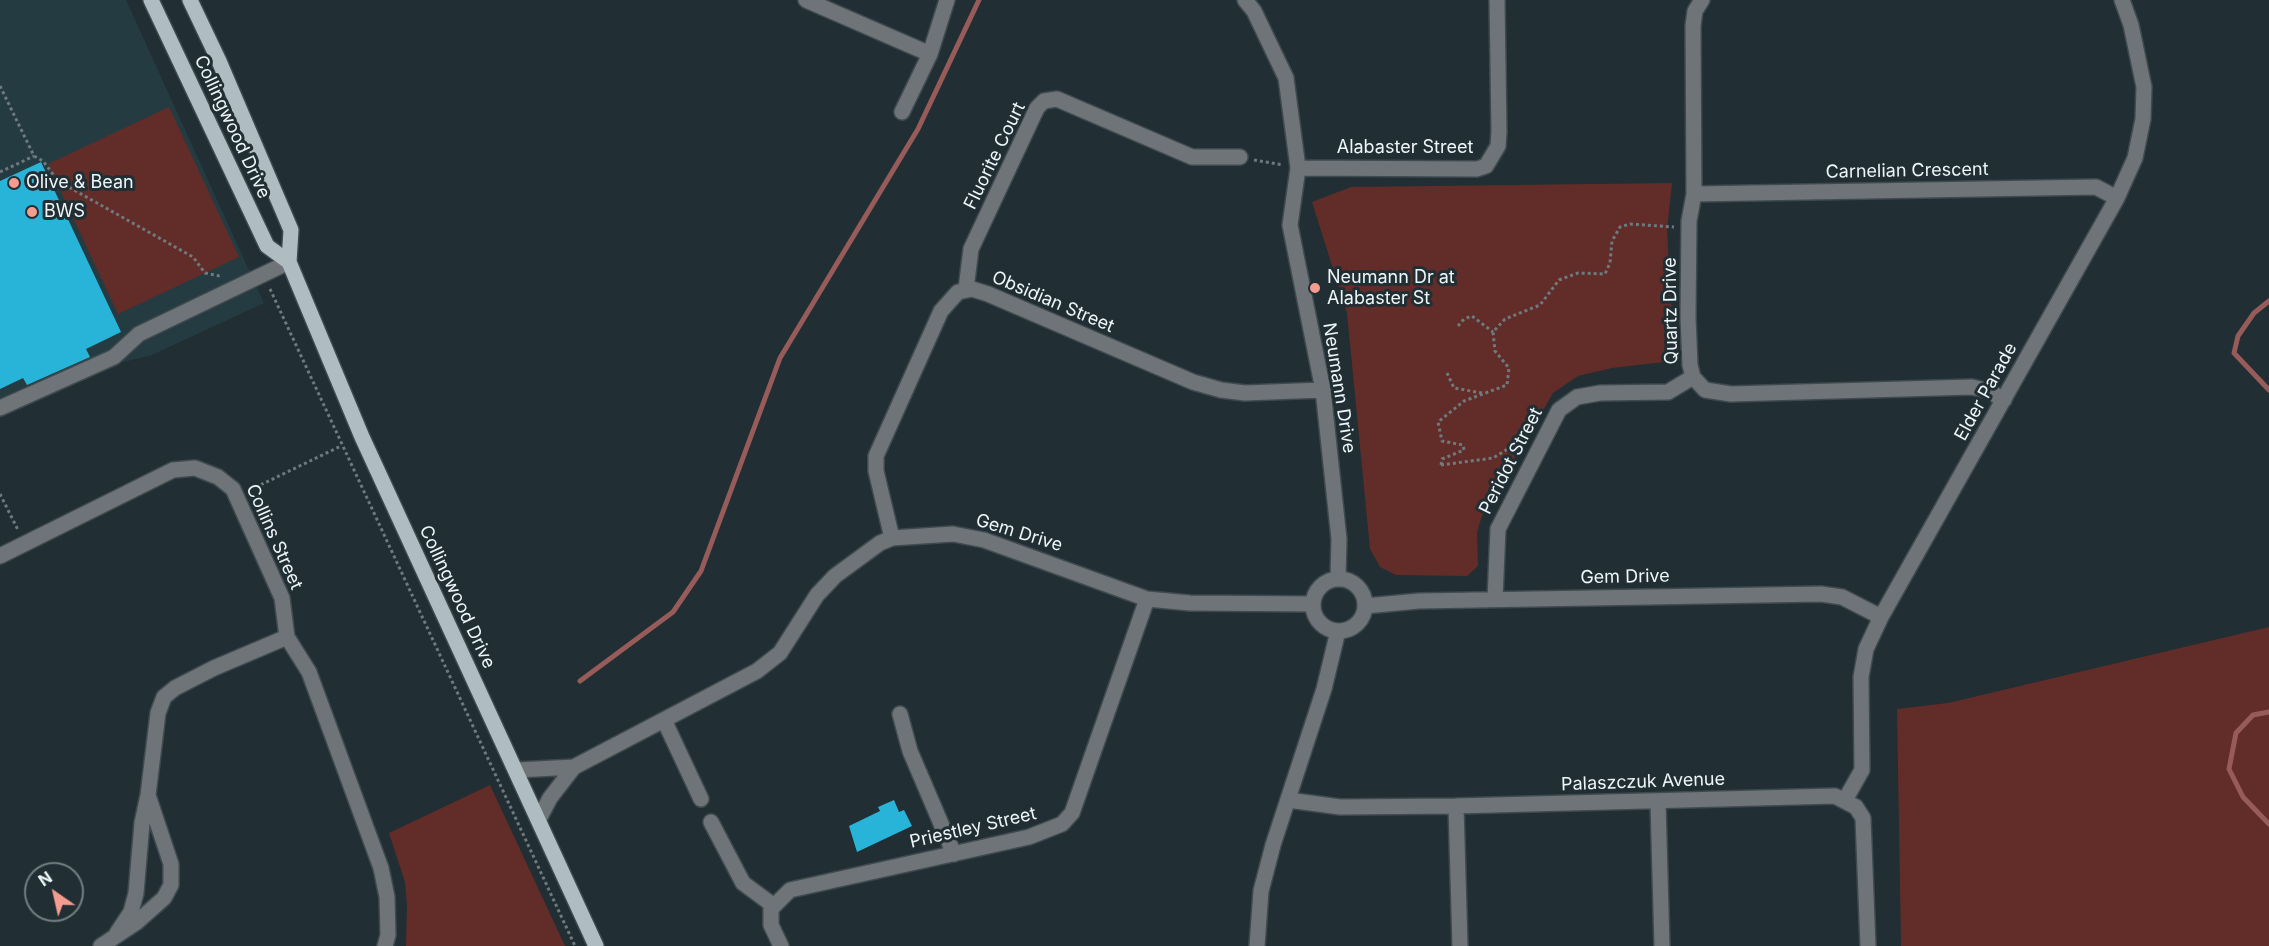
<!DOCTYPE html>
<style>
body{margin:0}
#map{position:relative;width:2269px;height:946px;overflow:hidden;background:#212e33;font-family:Inter,sans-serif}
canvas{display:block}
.north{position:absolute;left:24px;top:862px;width:60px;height:60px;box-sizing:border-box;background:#212e33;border:2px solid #737e82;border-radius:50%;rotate:326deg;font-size:16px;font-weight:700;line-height:24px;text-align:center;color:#edf6f9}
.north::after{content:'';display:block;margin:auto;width:21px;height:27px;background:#f59c91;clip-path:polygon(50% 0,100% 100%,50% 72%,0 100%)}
</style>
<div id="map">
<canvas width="2269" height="946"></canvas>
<div class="north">N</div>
</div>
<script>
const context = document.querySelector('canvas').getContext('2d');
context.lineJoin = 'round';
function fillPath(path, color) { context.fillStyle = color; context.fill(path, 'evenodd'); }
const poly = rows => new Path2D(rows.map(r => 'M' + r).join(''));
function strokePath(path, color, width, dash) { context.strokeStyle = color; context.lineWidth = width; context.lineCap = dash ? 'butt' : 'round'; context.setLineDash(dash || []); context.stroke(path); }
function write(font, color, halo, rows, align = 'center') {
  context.font = font + ' Inter,sans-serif'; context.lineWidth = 6; context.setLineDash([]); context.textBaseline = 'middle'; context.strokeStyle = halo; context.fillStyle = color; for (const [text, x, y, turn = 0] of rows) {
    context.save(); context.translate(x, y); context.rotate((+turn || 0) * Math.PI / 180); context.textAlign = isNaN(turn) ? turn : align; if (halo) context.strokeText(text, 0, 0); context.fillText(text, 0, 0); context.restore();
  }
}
fillPath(poly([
 [0,0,126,0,264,303,152,355,119,363,0,418]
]), '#253b42');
fillPath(poly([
 [169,107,239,257,118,314,48,164],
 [1672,183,1667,230,1674,351,1670,358,1664,362,1612,368,1578,376,1553,393,1482,516,1477,532,1478,566,1467,576,1396,575,1380,567,1370,549,1347,313,1312,202,1351,187],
 [2269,627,2269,946,1901,946,1897,709,1948,703],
 [490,785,565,946,406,946,407,905,405,882,389,833]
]), '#622d28');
strokePath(poly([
 [2269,301,2254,313,2238,336,2234,353,2269,390],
 [580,681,673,612,701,571,780,358,918,129,979,0],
 [2269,712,2253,715,2236,733,2229,769,2243,797,2269,824]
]), '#975b5a', 5);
fillPath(poly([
 [41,162,121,332,86,349,90,357,27,385,23,378,0,389,0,181],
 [894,800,899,812,904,810,912,826,857,852,849,826,880,811,878,807]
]), '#28b4d9');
const minor = poly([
 [806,0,930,54],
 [1245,0,1254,11,1286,78,1298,168,1290,225,1323,390,1339,539,1338,579],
 [1702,0,1695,11,1693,26,1694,194,1689,221,1688,318,1690,365,1693,377,1705,390,1731,394,1972,387,1989,391,2004,400],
 [902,112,930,54,947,0],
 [1298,168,1477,169,1486,166,1498,146,1499,132,1497,0],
 [1694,194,2096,187,2117,198],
 [966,289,971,249,1037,108,1044,101,1057,99,1192,157,1240,157],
 [0,408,114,357,139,334,289,262],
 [892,538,876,471,876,456,941,311,958,292,972,289,988,294,1193,382,1221,390,1245,393,1323,390],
 [0,556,173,470,195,468,218,477,233,489,282,598,287,637,309,672,381,868,387,897,388,935,385,946],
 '1313 605a26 26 0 1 1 52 0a26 26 0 1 1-52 0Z',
 [1495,599,1498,529,1559,410,1577,397,1600,393,1668,392,1693,377],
 [1365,606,1419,601,1821,594,1842,597,1881,617],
 [900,714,910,751,954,854],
 [664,720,701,799],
 [517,770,574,767],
 [1288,800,1340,807,1456,806,1835,796,1856,807,1863,818,1868,946],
 [1845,800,1862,770,1861,677,1866,649,1881,617,2117,198,2135,158,2143,119,2144,87,2131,25,2122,0],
 [1658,802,1662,946],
 [1456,806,1460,946],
 [539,819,550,798,574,767,757,671,780,653,817,595,835,576,880,543,892,538,953,534,984,540,1147,599,1190,603,1313,604],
 [711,822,743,883,774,906],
 [117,933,131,912,136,893,142,823,148,795,158,713,164,697,175,688,214,668,287,637],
 [101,946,137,922,164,898,171,885,171,864,148,795],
 [781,946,771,925,771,909,790,890,1029,837,1062,824,1072,813,1147,599],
 [1257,946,1261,891,1273,845,1324,689,1338,631]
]);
const major = poly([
 [151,0,267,246,289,262],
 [190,0,219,61,291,230,289,262,362,437,596,946]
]);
strokePath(minor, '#3e4a4f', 18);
strokePath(major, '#3e4a4f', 18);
strokePath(poly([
 [0,86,34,156,43,161,58,181,193,257,205,273,220,276],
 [1254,160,1283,165],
 [0,172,34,156],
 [270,289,575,946],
 [1458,326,1464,319,1472,316,1493,332],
 [1447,373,1454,388,1482,393],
 [1441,465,1442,459,1464,450,1463,445,1442,441,1438,422,1464,401,1507,385,1509,368,1495,351,1493,332,1505,319,1540,305,1559,280,1578,273,1605,274,1610,263,1612,241,1620,227,1630,224,1674,227],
 [1441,465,1493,458,1516,444,1521,451],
 [250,490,341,446],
 [0,494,18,530]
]), '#6f7a7f', 3, [3, 3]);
strokePath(minor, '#6e7477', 15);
strokePath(major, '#afbdc3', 15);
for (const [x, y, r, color] of [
 [14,183,6,"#f59c91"],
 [32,212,6,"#f59c91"],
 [1315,288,6,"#f59c91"]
]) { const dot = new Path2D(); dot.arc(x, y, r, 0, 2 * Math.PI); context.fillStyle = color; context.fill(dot); strokePath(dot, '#212e33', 2); }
write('18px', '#edf6f9', '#212e33', [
 ["Collingwood Drive",232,127,65],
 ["Alabaster Street",1405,148],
 ["Fluorite Court",995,156,-64],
 ["Carnelian Crescent",1907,171,-1],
 ["Obsidian Street",1053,302,23],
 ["Quartz Drive",1671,311,-91],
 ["Neumann Drive",1339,388,81],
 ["Elder Parade",1986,392,-61],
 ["Peridot Street",1511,461,-63],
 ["Gem Drive",1019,533,17],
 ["Collins Street",274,537,66],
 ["Gem Drive",1625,577,-1],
 ["Collingwood Drive",457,597,65],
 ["Palaszczuk Avenue",1643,782,-2],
 ["Priestley Street",973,828,-13]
]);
write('18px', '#edf6f9', '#212e33', [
 ["Olive & Bean",26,183],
 ["BWS",44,212],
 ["Neumann Dr at",1327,278],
 ["Alabaster St",1327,299]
], 'left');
</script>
